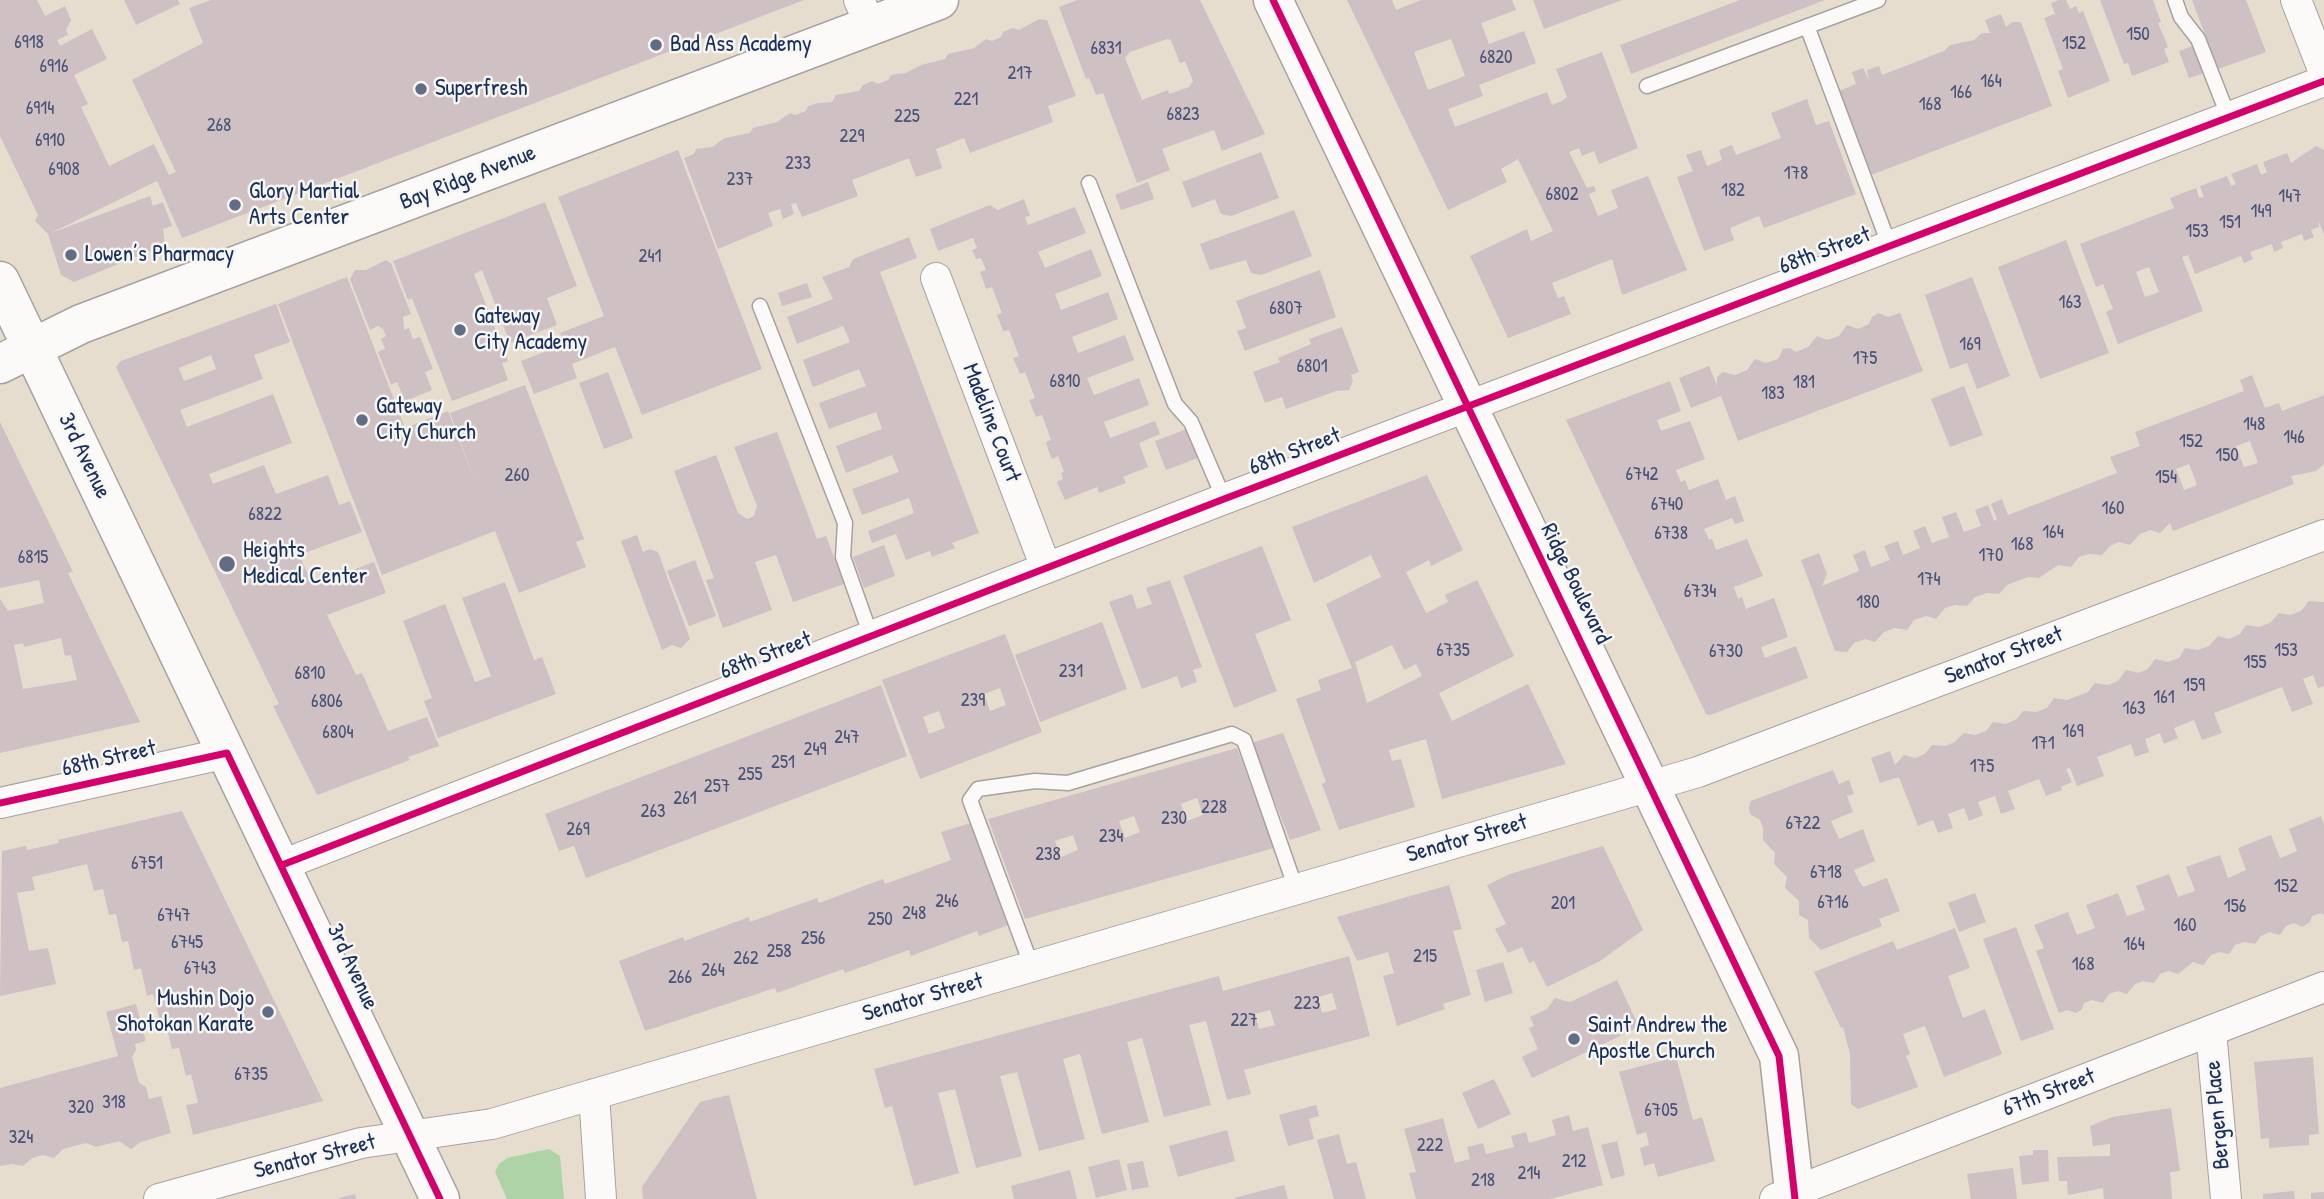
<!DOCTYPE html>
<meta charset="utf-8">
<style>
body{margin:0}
canvas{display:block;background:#e6ddce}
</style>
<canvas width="2324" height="1199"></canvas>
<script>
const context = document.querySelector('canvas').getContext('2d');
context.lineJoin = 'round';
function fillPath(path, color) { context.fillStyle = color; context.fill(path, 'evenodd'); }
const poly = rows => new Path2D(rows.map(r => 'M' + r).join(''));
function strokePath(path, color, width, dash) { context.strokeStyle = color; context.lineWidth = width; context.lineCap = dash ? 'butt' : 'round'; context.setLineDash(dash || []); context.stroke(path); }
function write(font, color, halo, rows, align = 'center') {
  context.font = font + ' "Patrick Hand",sans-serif'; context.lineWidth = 5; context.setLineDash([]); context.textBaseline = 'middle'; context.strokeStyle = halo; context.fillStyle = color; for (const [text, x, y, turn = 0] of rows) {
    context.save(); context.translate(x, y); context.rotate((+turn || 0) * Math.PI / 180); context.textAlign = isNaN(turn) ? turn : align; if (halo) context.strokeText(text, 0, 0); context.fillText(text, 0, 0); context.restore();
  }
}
fillPath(poly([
 [549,1149,560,1156,564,1199,507,1199,495,1172,499,1164,507,1158]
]), '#aed3a6');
fillPath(poly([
 [0,0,37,0,45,16,65,6,71,20,66,30,68,35,57,40,60,46,92,29,107,59,74,75,88,104,81,107,109,166,154,144,169,175,176,172,132,80,203,43,189,8,211,0,804,0,182,238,157,181,51,233,150,196,153,206,163,202,172,226,163,229,165,245,74,282,61,275,48,234,35,221,38,215,0,136],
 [124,0,178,0,180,4,136,25],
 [1077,0,1200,0,1265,134,1222,151,1214,130,1162,149,1170,170,1137,183,1103,93,1096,95,1089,78,1086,79,1059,7],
 [1167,39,1171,40,1180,63,1185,61,1193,81,1189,87,1169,94,1168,90,1142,100,1125,58,1130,52],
 [1347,0,1392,0,1396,10,1421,0,1512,0,1516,10,1481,23,1489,44,1524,31,1536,63,1479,85,1483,96,1448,109,1455,127,1547,92,1552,105,1562,101,1567,97,1556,69,1602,52,1638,148,1599,164,1594,151,1582,156,1579,148,1569,152,1587,188,1594,186,1596,191,1589,194,1598,216,1618,208,1611,190,1648,176,1687,270,1622,295,1612,259,1552,283,1558,298,1564,296,1571,314,1508,338,1470,256,1527,229,1531,241,1553,231,1518,159,1501,169,1507,182,1448,210],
 [1451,39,1465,76,1428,90,1414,52],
 [1533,0,1622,0,1544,29],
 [1740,0,1825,0,1631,74,1620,45],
 [2059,0,2066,0,2070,9,2076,6,2079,13,2083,11,2110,81,2068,98,2058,71,2063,69,2044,18,2055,14,2051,3],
 [2100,0,2153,0,2161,22,2158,23,2168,47,2164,49,2169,62,2132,76,2128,63,2124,64],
 [2192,0,2246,0,2266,52,2218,69],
 [2001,14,2006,27,2012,22,2021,22,2052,106,1871,175,1839,91,1856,84,1852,72,1863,68,1869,80,1867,70,1879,66,1882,75,1944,51,1950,45,1974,40,1982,33,1990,33,1985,20],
 [1039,19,1047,20,1076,96,1048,106,1053,122,970,153,964,138,936,149,942,168,916,177,909,159,907,159,852,180,858,196,802,217,796,203,791,204,794,214,783,219,780,209,768,213,773,226,718,249,684,158,694,154,696,149,712,147,725,138,750,133,753,128,777,122,790,113,795,115,806,111,808,106,818,103,832,102,836,95,859,91,863,85,872,81,878,84,888,80,891,75,906,73,921,65,945,59,948,54,974,48,986,39,992,41,1001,37,1003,32,1013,28,1019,30],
 [2193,46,2204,73,2189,78,2179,51],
 [1807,99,1816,125,1829,121,1856,194,1764,228,1759,216,1730,228,1734,240,1704,251,1677,177,1693,171,1686,155,1701,150,1707,166,1722,160,1719,150,1732,145,1736,155,1781,138,1771,113],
 [2316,146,2324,150,2324,234,2318,220,2319,227,2311,230,2314,237,2304,241,2302,234,2281,242,2283,248,2274,252,2272,244,2250,252,2253,259,2244,263,2241,256,2195,274,2188,255,2182,257,2203,311,2118,344,2106,312,2113,309,2103,284,2096,287,2080,244,2174,208,2170,198,2196,188,2199,198,2204,197,2200,186,2227,176,2231,186,2236,184,2231,174,2257,164,2261,175,2267,172,2263,162,2287,153,2291,163],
 [2149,267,2159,292,2145,297,2136,272],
 [678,150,762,369,642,415,615,347,572,364,577,378,534,394,521,361,565,344,560,333,604,316,558,197],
 [1261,152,1279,198,1231,216,1221,214,1215,199,1192,208,1182,182],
 [1148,182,1154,199,1121,210,1115,195],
 [1024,199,1030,216,1025,217,1028,225,1075,207,1086,233,1038,252,1045,268,1091,249,1102,276,1055,294,1061,310,1108,292,1118,319,1072,337,1078,353,1125,335,1134,360,1087,378,1094,395,1139,378,1149,405,1104,422,1110,438,1155,421,1160,434,1139,443,1148,467,1123,477,1126,483,1099,493,1097,487,1065,500,1057,482,1063,479,1061,473,1064,472,1058,456,1052,459,1049,452,1046,442,1051,440,1042,415,1036,417,1033,410,1029,400,1035,398,1025,372,1020,374,1017,367,1013,358,1019,356,1009,330,1003,331,997,315,1002,313,992,287,986,289,980,272,986,270,981,258,976,259,972,250,977,248,973,238,938,251,930,229,990,205,998,210],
 [545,202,577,286,547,298,557,325,510,343,482,270,474,274,508,361,502,363,508,380,452,401,412,298,408,300,393,261],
 [1294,210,1312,256,1261,275,1251,273,1246,260,1210,270,1200,244],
 [909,237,917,258,880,272,979,533,952,543,955,548,932,557,930,551,906,560,896,534,872,543,868,531,914,513,909,498,862,515,852,489,899,472,892,455,846,473,836,446,882,429,876,412,829,429,819,403,866,386,859,369,813,387,803,360,850,342,843,326,797,344,787,317,833,299,822,277,849,267,853,259],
 [2066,240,2109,353,2040,379,1998,267],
 [386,260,391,263,411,314,403,317,404,330,409,328,413,339,420,337,433,369,425,372,432,390,405,401,397,382,391,385,378,352,385,349,381,339,386,336,383,329,378,326,370,330,350,279,355,270,366,270],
 [1320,270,1336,317,1245,351,1237,331,1246,328,1236,301],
 [347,277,405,428,448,411,477,487,450,413,525,385,584,539,576,542,586,567,519,593,495,531,382,575,278,304],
 [1972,277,2010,376,1977,389,1967,363,1950,369,1925,295],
 [807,283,812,297,782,306,778,293],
 [276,304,290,342,254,355,263,379,180,410,187,427,273,394,292,443,209,474,213,484,264,465,276,494,328,475,339,505,350,501,362,532,299,555,313,585,374,562,386,593,327,615,356,675,362,673,388,731,427,717,439,746,408,757,410,760,317,795,273,706,279,704,116,367,121,361],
 [211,355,216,369,184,381,179,368],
 [1878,313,1888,317,1900,313,1923,371,1738,441,1721,396,1691,408,1679,378,1709,366,1717,386,1717,377,1723,372,1735,375,1747,370,1755,359,1766,363,1778,359,1783,349,1790,348,1796,352,1808,347,1817,336,1827,340,1839,336,1847,325,1858,329,1869,324,1872,317],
 [1342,327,1359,372,1351,375,1353,381,1349,390,1336,391,1286,409,1282,397,1265,403,1253,372,1280,362,1278,358,1311,344,1309,339],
 [608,372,633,438,604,449,579,383],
 [2252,375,2265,408,2279,403,2282,411,2324,395,2324,464,2316,471,2291,476,2294,484,2173,531,2170,523,2160,533,2150,530,2140,534,2130,545,2119,542,2110,546,2102,555,2089,554,2079,557,2071,567,2058,565,2039,578,2028,577,2007,585,1999,594,1987,593,1975,597,1967,606,1955,605,1945,608,1936,619,1926,616,1914,620,1907,630,1895,628,1884,632,1875,642,1865,639,1854,643,1847,652,1835,651,1801,560,1819,553,1827,574,1822,586,1859,571,1853,555,1865,550,1871,567,1890,560,1884,546,1898,541,1903,555,1920,548,1913,531,1925,526,1932,543,1949,537,1942,517,1956,512,1964,532,1981,526,1975,510,1988,505,1994,521,1997,519,1991,504,2002,499,2008,515,2117,473,2110,457,2140,446,2135,432,2244,391,2240,380],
 [2250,441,2258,463,2244,467,2236,446],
 [2189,464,2197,485,2184,490,2176,469],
 [1670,381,1681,411,1657,420,1661,431,1690,421,1705,459,1676,470,1681,482,1685,480,1689,490,1718,479,1726,500,1735,496,1744,521,1735,524,1732,518,1704,529,1709,540,1712,539,1716,550,1747,539,1763,576,1734,587,1738,599,1742,597,1746,609,1774,598,1788,637,1761,647,1765,658,1796,646,1808,678,1710,715,1706,714,1566,420],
 [1964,386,1983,435,1950,447,1931,399],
 [0,422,73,572,68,573,140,722,0,753,0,599,8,611,44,603,39,580,0,588],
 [61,638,65,656,71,655,77,680,23,689,14,645,23,643,24,647],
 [1187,429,1198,458,1166,470,1155,441],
 [777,432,817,539,826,536,844,584,793,602,776,555,755,562,772,610,723,628,706,580,714,578,674,471,716,455,738,513,747,519,754,516,757,506,734,447],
 [1427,475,1463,550,1431,566,1429,560,1406,572,1426,613,1448,602,1445,595,1477,580,1514,656,1439,693,1452,721,1528,684,1566,764,1442,799,1426,739,1389,750,1392,761,1401,759,1415,807,1339,830,1322,784,1326,782,1296,699,1321,690,1318,680,1352,668,1326,604,1381,577,1371,555,1314,583,1292,527],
 [1392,645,1404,670,1416,664,1422,676,1367,703,1355,662],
 [637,535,643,552,650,549,658,552,690,639,681,648,672,645,662,650,621,541],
 [884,545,895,576,864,588,853,557],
 [1262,546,1291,620,1255,634,1277,691,1234,708,1183,576],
 [695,560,716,616,689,626,667,571],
 [1170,580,1202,667,1193,670,1197,682,1181,688,1177,676,1142,689,1109,602,1132,594,1137,609,1152,604,1146,588],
 [505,582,534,660,542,657,556,694,438,738,424,701,432,698,403,621,445,604,475,682,491,676,462,598],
 [2309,601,2324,602,2324,686,2318,688,2313,675,2303,679,2313,704,2292,712,2282,687,2214,713,2222,733,2202,740,2194,720,2174,728,2178,738,2164,744,2160,733,2145,739,2149,752,2135,757,2131,744,2097,757,2104,776,2077,786,2070,768,2066,769,2072,782,2061,787,2062,790,2046,796,2039,779,2008,791,2015,809,2001,814,1995,796,1978,802,1983,815,1969,821,1964,808,1948,814,1953,828,1938,833,1933,820,1918,826,1899,777,1880,783,1871,758,1890,751,1895,765,1904,755,1915,758,1925,754,1932,745,1945,746,1955,742,1964,733,1975,735,1986,731,1993,722,2006,724,2017,719,2023,711,2036,712,2047,708,2054,698,2067,700,2088,692,2095,683,2108,685,2118,681,2126,670,2138,673,2148,669,2155,659,2168,662,2179,658,2185,648,2198,650,2209,646,2218,636,2229,639,2240,634,2246,625,2259,627,2270,623,2279,613,2290,615,2301,611],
 [1102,622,1127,689,1040,722,1015,655],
 [1005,634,1042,732,920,779,882,680],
 [1000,688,1006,705,990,711,984,694],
 [939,711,945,728,929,734,923,717],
 [881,685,907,756,586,878,574,846,559,851,545,814],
 [1283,733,1321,830,1290,840,1252,743],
 [1237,748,1274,848,1025,919,988,819],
 [1197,798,1203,815,1187,821,1181,804],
 [1134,816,1140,832,1125,838,1119,821],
 [1073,835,1078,850,1061,857,1055,841],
 [1833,770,1839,784,1849,780,1854,794,1847,796,1853,812,1831,821,1839,839,1863,829,1875,861,1854,870,1858,879,1863,887,1887,878,1900,911,1879,919,1882,926,1821,950,1809,938,1808,920,1799,915,1799,901,1785,888,1787,877,1774,864,1775,853,1763,840,1763,828,1760,820,1750,814,1749,807,1751,801],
 [182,811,323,1101,193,1135,186,1105,198,1103,191,1074,186,1076,179,1048,172,1049,165,1021,160,1022,153,994,147,996,141,968,134,970,128,941,122,942,116,914,109,915,103,889,94,891,87,864,32,877,35,890,17,893,29,951,48,948,56,984,0,996,2,851,26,846,27,850,59,843,58,840],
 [2321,816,2324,824,2324,915,2321,913,2312,916,2310,922,2302,927,2294,923,2286,926,2280,935,2269,932,2261,936,2255,944,2244,942,2235,945,2229,954,2219,952,2211,955,2203,965,2193,962,2178,974,2168,971,2160,974,2154,983,2143,981,2135,984,2127,994,2118,991,2109,994,2103,1003,2092,1000,2084,1003,2082,1009,2076,1013,2067,1010,2059,1013,2036,951,2044,948,2034,925,2068,912,2077,935,2085,932,2095,928,2086,905,2118,893,2127,916,2145,910,2136,886,2169,874,2178,897,2195,891,2186,867,2220,855,2228,878,2246,870,2238,848,2271,835,2280,858,2288,855,2297,851,2289,829],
 [971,823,1008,925,979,936,977,931,911,956,909,950,845,973,843,969,777,993,775,988,645,1031,619,961,683,937,684,941,749,917,750,922,817,898,819,903,883,879,885,884,951,860,941,832],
 [1603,846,1643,930,1600,961,1547,987,1534,961,1529,963,1522,947,1508,953,1495,929,1506,924,1487,885,1510,874],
 [1449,885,1462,929,1453,931,1471,995,1443,1004,1445,1009,1397,1026,1383,976,1394,973,1388,952,1357,961,1337,917],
 [1975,893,1986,922,1959,932,1948,903],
 [2016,927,2054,1029,2021,1041,1983,939],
 [1955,928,1970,968,1948,976,1963,1018,1985,1009,2002,1054,1944,1077,1925,1026,1903,1034,1910,1054,1906,1056,1918,1087,1858,1109,1851,1104,1850,1054,1843,1027,1841,1028,1814,972,1893,941,1897,950],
 [1349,956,1370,1036,1244,1070,1251,1094,1227,1100,1206,1021,1189,1025,1211,1105,1164,1117,1142,1038,1127,1042,1149,1122,1102,1134,1080,1054,1063,1059,1085,1139,1039,1151,1017,1072,1000,1076,1022,1156,976,1168,955,1089,938,1093,959,1173,914,1186,892,1106,885,1108,874,1069,1219,976,1223,991],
 [1332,993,1337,1009,1322,1013,1318,997],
 [1270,1010,1275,1025,1259,1029,1255,1014],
 [1503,962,1513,993,1485,1002,1476,970],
 [1617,980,1639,1027,1532,1078,1522,1057,1538,1049,1529,1028,1534,1026,1530,1017,1547,1009,1555,998,1570,1002],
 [136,1004,146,1041,135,1044,136,1050,132,1057,139,1083,146,1087,149,1099,161,1096,171,1133,141,1142,131,1149,119,1141,96,1147,86,1143,63,1149,54,1158,43,1155,32,1158,23,1166,12,1164,0,1166,0,1088,118,1056,106,1012],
 [1676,1057,1693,1120,1702,1117,1715,1161,1658,1177,1654,1163,1644,1166,1640,1148,1649,1145,1646,1132,1637,1135,1619,1072],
 [2313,1057,2319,1134,2309,1135,2309,1145,2269,1148,2269,1138,2261,1139,2254,1062],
 [1494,1079,1511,1114,1478,1129,1462,1093],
 [729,1095,757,1199,643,1199,642,1187,700,1102],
 [1316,1105,1319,1116,1309,1119,1314,1139,1288,1146,1279,1115],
 [2171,1108,2180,1171,2170,1172,2172,1199,2104,1199,2103,1188,2068,1195,2067,1181,2059,1181,2057,1157,2110,1156,2110,1144,2093,1146,2090,1126,2112,1117],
 [1569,1115,1573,1131,1588,1127,1603,1185,1550,1199,1416,1199,1409,1173,1416,1172,1404,1129,1443,1118,1455,1163,1470,1159,1467,1147,1483,1143,1486,1154,1514,1147,1511,1136,1526,1132,1529,1143,1556,1135,1552,1120],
 [1227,1130,1235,1161,1178,1177,1169,1146],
 [1339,1134,1347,1164,1356,1162,1366,1199,1334,1199,1317,1140],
 [1617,1141,1625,1175,1611,1179,1601,1145],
 [2033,1150,2048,1150,2049,1181,2022,1185,2019,1156,2033,1155],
 [1119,1159,1127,1190,1096,1198,1088,1167],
 [1143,1161,1149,1187,1132,1190,1127,1164],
 [2013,1168,2017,1199,1971,1199,1967,1174],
 [1070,1170,1077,1199,1014,1199,1011,1186],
 [1284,1185,1288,1199,1235,1199,1234,1198],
 [2294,1191,2295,1199,2263,1199,2263,1194],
 [2324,1192,2324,1199,2311,1199,2311,1193],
 [355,1194,356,1199,339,1199,339,1198]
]), '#cec0c3');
const lane = poly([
 [2175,0,2181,17,2198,39,2229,118],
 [1807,26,1890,247],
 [1647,86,1878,0],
 [1089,183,1175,404,1191,422,1224,499],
 [760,306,845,523,843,557,871,636],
 [1032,967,970,800,978,789,1035,781,1068,783,1232,734,1244,740,1296,889]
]);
const street = poly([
 [859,0,871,26],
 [2296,0,2324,72],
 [936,278,1046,568],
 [0,803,227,753],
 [282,865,1224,499,2324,81],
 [2211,1031,2226,1199],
 [594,1094,601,1199],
 [159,1199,361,1143,492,1124,1698,772,2324,535],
 [1775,1199,2324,987]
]);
const secondary = poly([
 [1273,0,1779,1056,1795,1199],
 [0,281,440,1199],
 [0,364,81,324,939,0]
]);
strokePath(lane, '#a5a29f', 17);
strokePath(street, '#a5a29f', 32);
strokePath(secondary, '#a5a29f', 41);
strokePath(lane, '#fbfaf8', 14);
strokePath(street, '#fbfaf8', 30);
strokePath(secondary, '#fbfaf8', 38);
strokePath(poly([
 [1273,0,1779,1056,1795,1199],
 [0,803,227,753,440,1199],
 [282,865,1224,499,2324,81]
]), '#d6006c', 7);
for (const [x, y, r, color] of [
 [656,45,7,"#626c85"],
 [421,89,7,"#626c85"],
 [235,205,7,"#626c85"],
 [71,255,7,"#626c85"],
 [460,330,7,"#626c85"],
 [362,420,7,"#626c85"],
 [227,564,9,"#626c85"],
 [268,1012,7,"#626c85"],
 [1574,1039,7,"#626c85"]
]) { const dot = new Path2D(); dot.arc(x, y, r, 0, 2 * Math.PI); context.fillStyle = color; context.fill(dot); strokePath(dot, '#f6f6f2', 2.5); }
write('19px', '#485377', null, [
 ["150",2138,35],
 ["6918",29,43],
 ["152",2074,44],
 ["6831",1106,49],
 ["6820",1496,58],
 ["6916",54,67],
 ["217",1020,74],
 ["164",1991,82],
 ["166",1961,93],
 ["221",966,100],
 ["168",1930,105],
 ["6914",40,109],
 ["6823",1183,115],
 ["225",907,117],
 ["268",219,126],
 ["229",852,137],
 ["6910",50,141],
 ["233",798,164],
 ["6908",64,170],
 ["178",1796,174],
 ["237",740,180],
 ["182",1733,191],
 ["6802",1562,195],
 ["147",2290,197],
 ["149",2261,212],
 ["151",2230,223],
 ["153",2197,232],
 ["241",650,257],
 ["163",2070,303],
 ["6807",1286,309],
 ["169",1970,345],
 ["175",1865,359],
 ["6801",1312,367],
 ["6810",1065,382],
 ["181",1804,383],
 ["183",1773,394],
 ["148",2254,425],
 ["146",2294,438],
 ["152",2191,442],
 ["150",2227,456],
 ["6742",1642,475],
 ["260",517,476],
 ["154",2166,478],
 ["6740",1667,505],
 ["160",2113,509],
 ["6822",265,515],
 ["164",2053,533],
 ["6738",1671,534],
 ["168",2022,545],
 ["170",1991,556],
 ["6815",33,558],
 ["174",1929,580],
 ["6734",1700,592],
 ["180",1868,603],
 ["6735",1453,651],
 ["153",2286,651],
 ["6730",1726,652],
 ["155",2255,663],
 ["231",1071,672],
 ["6810",310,674],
 ["159",2194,686],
 ["161",2164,698],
 ["239",973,701],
 ["6806",327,702],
 ["163",2134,709],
 ["169",2073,732],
 ["6804",338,733],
 ["247",847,738],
 ["171",2043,744],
 ["249",815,750],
 ["251",783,763],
 ["175",1982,767],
 ["255",750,775],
 ["257",717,787],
 ["261",685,799],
 ["228",1214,808],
 ["263",653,812],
 ["230",1174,819],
 ["6722",1803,824],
 ["269",578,830],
 ["234",1111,837],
 ["238",1048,855],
 ["6751",147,864],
 ["6718",1826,873],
 ["152",2286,887],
 ["246",947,902],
 ["6716",1833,903],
 ["201",1563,904],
 ["156",2235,907],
 ["248",914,914],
 ["6747",174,916],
 ["250",880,920],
 ["160",2185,926],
 ["256",813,939],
 ["6745",187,943],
 ["164",2134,945],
 ["258",779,952],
 ["215",1425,957],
 ["262",746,959],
 ["168",2083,965],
 ["6743",200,969],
 ["264",713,971],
 ["266",680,978],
 ["223",1307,1004],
 ["227",1244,1021],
 ["6735",251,1075],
 ["318",114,1103],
 ["320",81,1108],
 ["6705",1661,1111],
 ["324",21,1138],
 ["222",1430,1146],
 ["212",1574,1162],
 ["214",1529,1174],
 ["218",1483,1181]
]);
write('23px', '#1b2f5e', '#f6f6f2', [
 ["Bad Ass Academy",670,45],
 ["Superfresh",435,89],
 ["Glory Martial",249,192],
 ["Arts Center",249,218],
 ["Lowen’s Pharmacy",85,255],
 ["Gateway",474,317],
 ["City Academy",474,343],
 ["Gateway",376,407],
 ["City Church",376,433],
 ["Heights",243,551],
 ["Medical Center",243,577],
 ["Mushin Dojo",254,999,"right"],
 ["Shotokan Karate",254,1025,"right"],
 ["Saint Andrew the",1588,1026],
 ["Apostle Church",1588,1052]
], 'left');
write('23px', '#1b2f5e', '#f6f6f2', [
 ["Bay Ridge Avenue",468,178,-21],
 ["68th Street",1825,251,-21],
 ["Madeline Court",991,423,69],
 ["68th Street",1295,452,-21],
 ["3rd Avenue",84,456,64],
 ["Ridge Boulevard",1575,584,64],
 ["68th Street",766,656,-21],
 ["Senator Street",2004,656,-21],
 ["68th Street",109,759,-13],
 ["Senator Street",1467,839,-16],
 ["3rd Avenue",352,967,65],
 ["Senator Street",923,998,-16],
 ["67th Street",2049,1093,-21],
 ["Bergen Place",2218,1115,-95],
 ["Senator Street",315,1157,-14]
]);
</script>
